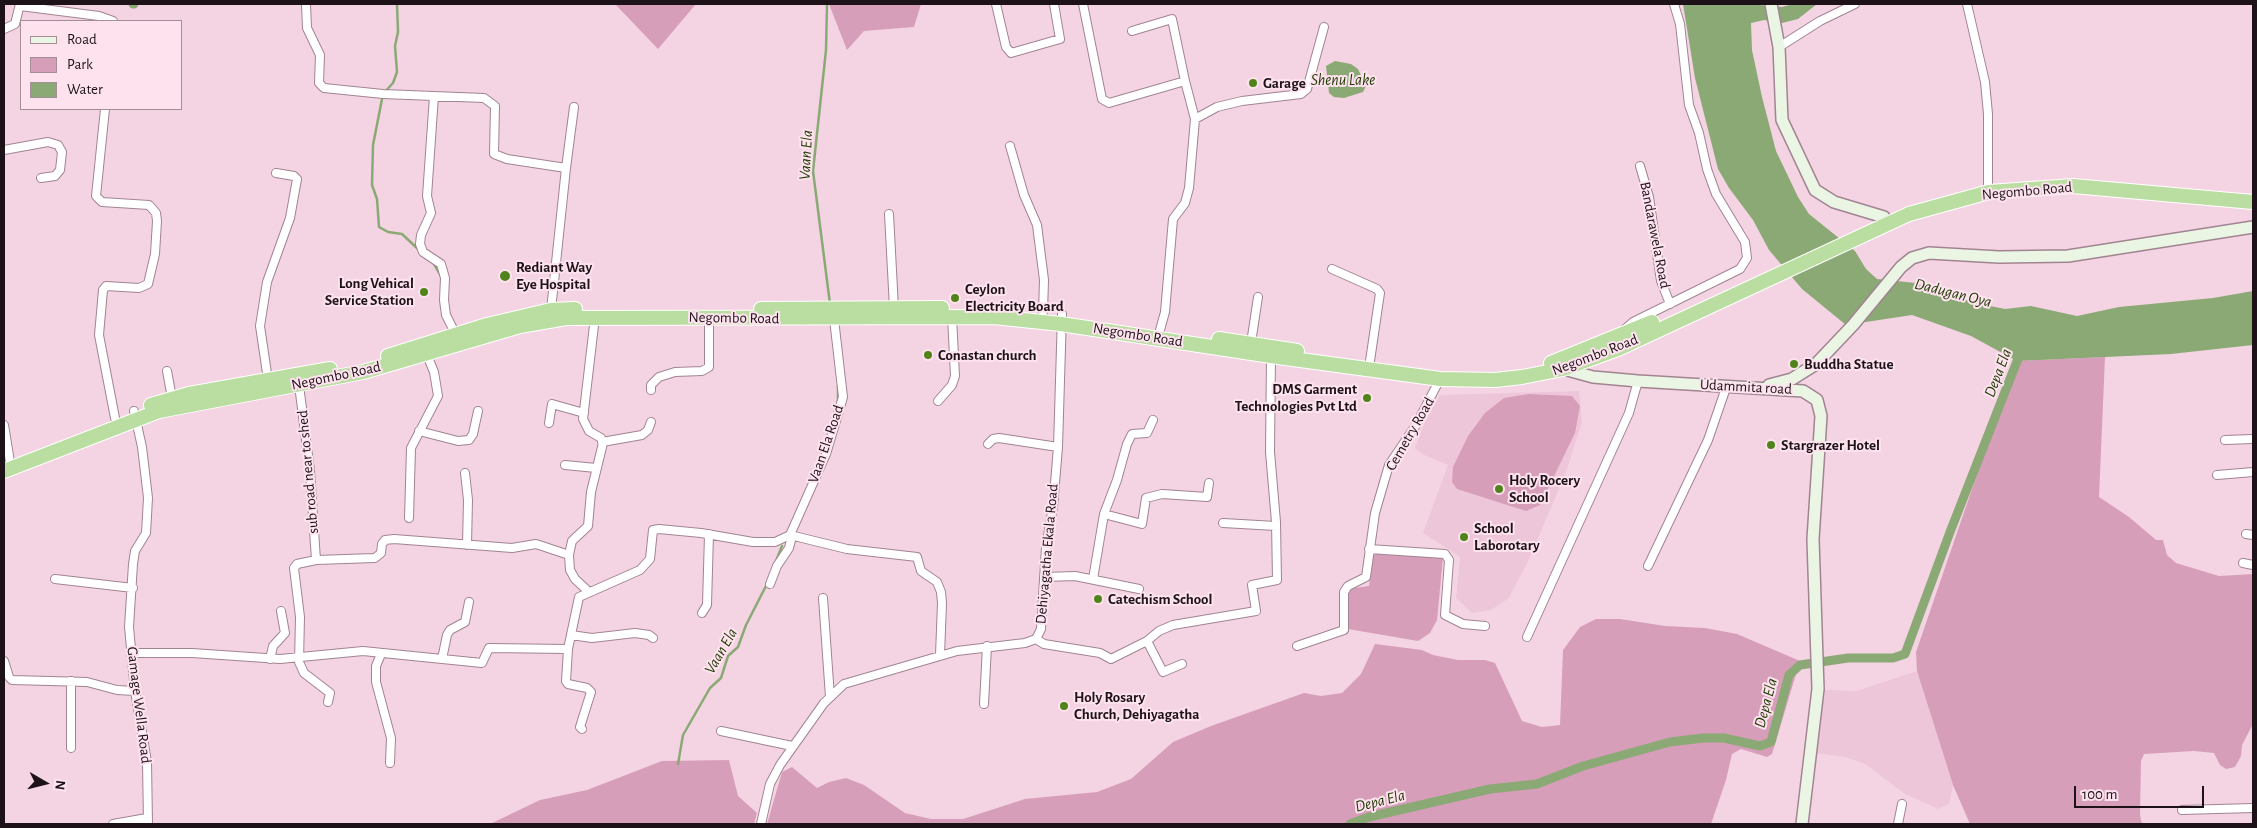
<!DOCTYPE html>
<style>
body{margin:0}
#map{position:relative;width:2257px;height:828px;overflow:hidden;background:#f4d4e3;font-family:"Alegreya Sans",sans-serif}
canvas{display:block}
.frame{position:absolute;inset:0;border:5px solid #1c1217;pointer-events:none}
.legend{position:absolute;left:20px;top:20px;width:162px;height:90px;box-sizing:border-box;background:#fee3ef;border:1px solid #a48f99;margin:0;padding:6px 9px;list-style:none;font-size:15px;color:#1c1217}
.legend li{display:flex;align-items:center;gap:10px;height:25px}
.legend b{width:25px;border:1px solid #a48f99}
.north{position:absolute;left:20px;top:758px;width:50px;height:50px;-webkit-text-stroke:4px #fee3ef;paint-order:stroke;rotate:98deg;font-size:14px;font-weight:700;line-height:20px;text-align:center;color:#1c1217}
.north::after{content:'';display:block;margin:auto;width:18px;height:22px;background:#1c1217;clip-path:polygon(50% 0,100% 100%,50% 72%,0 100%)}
.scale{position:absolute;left:2074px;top:786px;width:130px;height:22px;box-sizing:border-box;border:2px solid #1c1217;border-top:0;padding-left:6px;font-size:15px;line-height:18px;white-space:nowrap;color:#1c1217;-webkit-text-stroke:4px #fee3ef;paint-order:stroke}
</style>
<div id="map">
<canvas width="2257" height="828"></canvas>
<div class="frame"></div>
<ul class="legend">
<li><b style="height:6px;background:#eaf5e3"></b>Road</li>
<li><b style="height:14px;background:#d79eba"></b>Park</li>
<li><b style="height:14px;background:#8aa975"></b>Water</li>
</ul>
<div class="north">N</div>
<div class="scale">100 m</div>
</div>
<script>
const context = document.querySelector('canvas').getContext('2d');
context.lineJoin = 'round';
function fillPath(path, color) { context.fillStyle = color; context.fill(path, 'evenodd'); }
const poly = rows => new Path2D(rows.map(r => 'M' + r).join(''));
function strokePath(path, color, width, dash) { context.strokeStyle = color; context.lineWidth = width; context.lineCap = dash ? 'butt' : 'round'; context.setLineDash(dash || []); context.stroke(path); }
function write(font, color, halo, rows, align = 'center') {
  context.font = font + ' "Alegreya Sans",sans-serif'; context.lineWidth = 4; context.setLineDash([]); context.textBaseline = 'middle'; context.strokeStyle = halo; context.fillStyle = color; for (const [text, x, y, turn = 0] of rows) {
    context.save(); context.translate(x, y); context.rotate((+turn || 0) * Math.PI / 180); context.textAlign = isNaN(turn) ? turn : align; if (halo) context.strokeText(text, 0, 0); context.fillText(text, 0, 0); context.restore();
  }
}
fillPath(poly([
 [1579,391,1582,422,1565,475,1529,559,1509,598,1491,610,1472,613,1456,598,1460,557,1423,533,1448,465,1422,454,1415,448,1424,424,1440,395],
 [1917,671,1953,785,1949,804,1938,809,1905,794,1865,764,1845,757,1816,753,1825,690,1856,691]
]), '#eec6d9');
fillPath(poly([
 [615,4,696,4,658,49],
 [829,4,921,4,914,27,864,31,847,50],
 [2105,357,2099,497,2129,517,2156,540,2163,540,2167,555,2176,563,2219,576,2253,574,2253,724,2242,745,2241,756,2235,767,2226,769,2220,765,2214,753,2194,751,2144,754,2141,761,2140,815,2142,824,1970,824,1953,785,1917,671,1916,652,2016,361],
 [1529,394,1572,396,1580,406,1575,433,1540,505,1526,511,1457,489,1452,482,1453,467,1468,436,1485,413,1504,398],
 [1376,554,1436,555,1443,558,1437,620,1430,633,1418,641,1348,629,1349,592,1354,588,1369,586,1372,556],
 [1596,619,1620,619,1665,626,1705,628,1737,634,1800,661,1772,754,1767,757,1741,749,1732,754,1726,780,1711,824,767,824,782,772,792,767,817,788,829,782,846,778,864,785,905,813,931,819,963,819,1025,799,1097,792,1131,779,1173,742,1211,726,1304,693,1321,696,1342,693,1361,674,1375,644,1422,650,1433,655,1458,660,1485,660,1495,663,1522,721,1542,727,1560,725,1563,650,1580,627],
 [729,760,738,796,757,813,754,824,490,824,540,800,587,790,662,761]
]), '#d79eba');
fillPath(poly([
 [1683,4,1748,4,1782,7,1793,4,1817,4,1798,19,1782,23,1764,20,1751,23,1752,50,1762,97,1776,151,1798,197,1809,214,1855,251,1866,269,1877,279,1916,283,1929,289,1941,289,1947,293,1975,303,2005,309,2031,306,2077,316,2119,307,2213,298,2253,291,2253,345,2171,354,2017,361,1971,336,1912,315,1846,325,1802,289,1769,250,1753,220,1729,188,1718,169,1695,78],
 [1335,61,1351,64,1358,69,1366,86,1363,92,1344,98,1334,97,1329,93,1326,66]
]), '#8aa975');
strokePath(poly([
 [397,4,398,32,395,46,397,72,393,83,383,94,373,145,372,185,377,199,379,227,388,232,402,234,419,250],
 [827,4,826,50,813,171,830,304],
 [434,264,441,276],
 [838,404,838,385],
 [776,561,782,546],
 [678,764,683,735,710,688,721,678,728,656,738,647,746,625,768,582]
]), '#8aa975', 2.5);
strokePath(poly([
 [133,4,134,4],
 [1350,824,1369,817,1490,789,1537,784,1583,766,1670,742,1703,738,1724,738,1760,746,1771,742,1789,675,1800,665,1848,658,1893,658,1905,654,1950,532,2021,351]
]), '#8aa975', 9);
const street = poly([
 [306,4,307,28,320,55,319,83,324,88,383,94,484,98,495,106,494,154,507,159,566,168,551,310],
 [996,4,1006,47,1011,53,1060,39,1054,4],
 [1083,4,1102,99,1109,103,1185,81,1195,119,1189,188,1185,203,1173,219,1165,312,1160,330],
 [1967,4,1985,82,1988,114,1988,184],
 [20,6,99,16,113,21],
 [4,29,15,24,20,4],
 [1132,31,1172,19,1185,81],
 [1779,47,1820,21,1855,4],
 [434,96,427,196,431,213,421,235,420,244,423,252,441,264,445,278,444,300,446,315,456,335],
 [105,109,96,196,102,202,149,205,156,213,157,221,155,254,148,284,139,288,106,286,103,290,99,335,115,418],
 [1195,119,1217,107,1242,101,1301,94,1307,89,1324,27],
 [1010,146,1024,195,1037,225,1044,280,1043,312],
 [4,150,48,142,58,145,62,152,60,170,55,176,41,178],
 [1640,166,1649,197,1661,281,1670,304],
 [566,168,574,107],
 [889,214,894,308],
 [1332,269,1377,289,1380,293,1370,361],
 [1625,329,1633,322,1740,269,1747,258,1745,242,1716,194,1707,169,1699,133,1689,105,1680,24,1674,4],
 [1251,343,1258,297],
 [167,371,172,398],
 [268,380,260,326,267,282,290,218,297,179,294,176,276,173],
 [299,385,310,471,316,560],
 [651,390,651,385,659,377,675,372,702,371,709,367,709,318],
 [938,401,952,385,955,376,952,317],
 [134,411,142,447,148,498,146,533,135,551,133,564,129,627,135,691,147,762,148,824],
 [549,423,552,404,584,413],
 [4,425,11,468],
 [419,431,458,441,469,440,473,434,478,411],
 [2225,440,2253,439],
 [602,442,642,435,648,430,651,422],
 [988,444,993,439,999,438,1058,447],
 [565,465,596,468],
 [465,473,468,500,467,545],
 [2217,475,2253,472],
 [1104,514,1142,524,1146,498,1162,494,1207,497,1209,483],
 [409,518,411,448,438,396,434,372,427,355],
 [1223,523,1276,526],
 [2246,534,2253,535],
 [790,535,826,454,843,397,834,319],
 [1369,549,1445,554,1449,560,1445,615,1463,624,1485,626],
 [2243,563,2253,565],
 [1648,566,1708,440,1727,385],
 [1044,577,1075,576,1139,589],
 [55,579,133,588],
 [1093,579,1104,514,1117,480,1127,444,1132,434,1147,433,1153,420],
 [770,584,777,566,789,548,792,536],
 [589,592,575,579,570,570,569,555,572,541,588,526,591,492,603,443,601,438,589,431,583,419,595,317],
 [823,598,830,697],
 [702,613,707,605,709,534],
 [571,635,592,638,635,633,649,635,653,638],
 [1527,637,1629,413,1638,381],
 [1036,639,1044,644,1100,653,1111,659,1147,641,1159,631,1173,625,1256,611,1252,585,1277,580,1276,522,1270,452,1271,356],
 [1147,641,1163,672,1182,664],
 [1297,646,1344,630,1344,592,1348,586,1366,577,1375,513,1389,465,1416,425,1440,379],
 [568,649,566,681,568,684,587,688,591,692,580,727,582,729],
 [132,653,192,653,280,659,363,651,482,663,489,648,568,649,579,597,640,570,650,559,653,530,659,529,701,533,753,542,775,542,790,535,847,549,917,557,921,571,937,582,941,592,942,603,940,655],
 [381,654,376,666,376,682,391,738,390,763],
 [270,659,273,646,285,633,281,611],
 [442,659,447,635,450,630,465,622,469,602],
 [4,661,9,677,12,680,87,682,117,690,135,691],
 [71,681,71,748],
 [328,702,330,693,304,673,299,662,300,617,294,568,297,564,316,560,375,558,381,553,382,544,385,540,394,539,512,548,536,544,569,555],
 [984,704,987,646],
 [721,731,792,746],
 [2182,810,2253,808],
 [113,824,147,818],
 [761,824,770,784,780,765,824,703,844,684,957,651,1025,643,1036,639,1041,629,1046,547,1053,507,1058,447,1062,314],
 [1898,824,1902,804]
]);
const secondary = poly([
 [1771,4,1779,47,1782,120,1815,190,1834,202,1884,217],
 [1560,368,1593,377,1638,381,1803,391,1817,400,1821,416,1813,539,1818,689,1802,824],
 [1769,385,1792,379,1816,364,1853,325,1901,267,1912,258,1929,253,1999,257,2068,256,2253,227]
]);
const highway = poly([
 [761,309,942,308],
 [1219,339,1297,351],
 [388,356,487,325,551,310,575,309],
 [1551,363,1652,322],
 [151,405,189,394,330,369],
 [4,471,159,411,363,372,520,326,566,318,994,317,1061,324,1271,356,1440,379,1495,380,1522,377,1563,369,1618,349,1909,214,1989,192,2073,186,2253,202]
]);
strokePath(street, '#a18492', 10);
strokePath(secondary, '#a18492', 14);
strokePath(highway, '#fff', 16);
strokePath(street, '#fff', 8);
strokePath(secondary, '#eaf5e3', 11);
strokePath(highway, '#badea1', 14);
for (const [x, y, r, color] of [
 [1253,83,5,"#50841a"],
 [505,276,6,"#50841a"],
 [424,292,5,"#50841a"],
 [955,298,5,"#50841a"],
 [928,355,5,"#50841a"],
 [1794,364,5,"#50841a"],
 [1367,398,5,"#50841a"],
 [1771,445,5,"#50841a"],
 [1499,489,5,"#50841a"],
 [1464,537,5,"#50841a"],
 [1098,599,5,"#50841a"],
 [1064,706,5,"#50841a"]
]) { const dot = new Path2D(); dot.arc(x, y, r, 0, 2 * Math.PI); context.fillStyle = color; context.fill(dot); strokePath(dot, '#fee3ef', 2); }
write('bold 15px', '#1c1217', '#fee3ef', [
 ["Garage",1263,83],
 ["Rediant Way",516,267],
 ["Eye Hospital",516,284],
 ["Long Vehical",414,283,"right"],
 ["Service Station",414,300,"right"],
 ["Ceylon",965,289],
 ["Electricity Board",965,306],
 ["Conastan church",938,355],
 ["Buddha Statue",1804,364],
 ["DMS Garment",1357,389,"right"],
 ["Technologies Pvt Ltd",1357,406,"right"],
 ["Stargrazer Hotel",1781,445],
 ["Holy Rocery",1509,480],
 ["School",1509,497],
 ["School",1474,528],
 ["Laborotary",1474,545],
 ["Catechism School",1108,599],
 ["Holy Rosary",1074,697],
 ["Church, Dehiyagatha",1074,714]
], 'left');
write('15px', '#1c1217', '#fee3ef', [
 ["Negombo Road",2027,191,-5],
 ["Bandarawela Road",1655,235,79],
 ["Negombo Road",734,318,1],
 ["Negombo Road",1138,335,9],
 ["Negombo Road",1595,355,-21],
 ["Negombo Road",336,376,-12],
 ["Udammita road",1746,387,3],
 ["Cemetry Road",1410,434,-60],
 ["Vaan Ela Road",826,444,-71],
 ["sub road near to shed",308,472,-95],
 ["Dehiyagatha Ekala Road",1047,554,-85],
 ["Gamage Wella Road",139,705,83]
]);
write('italic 16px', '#1d3900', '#fee3ef', [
 ["Shenu Lake",1343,80],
 ["Vaan Ela",806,155,-87],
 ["Dadugan Oya",1953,293,14],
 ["Depa Ela",1998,373,-69],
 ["Vaan Ela",721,651,-60],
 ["Depa Ela",1766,703,-75],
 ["Depa Ela",1380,801,-14]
]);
</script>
